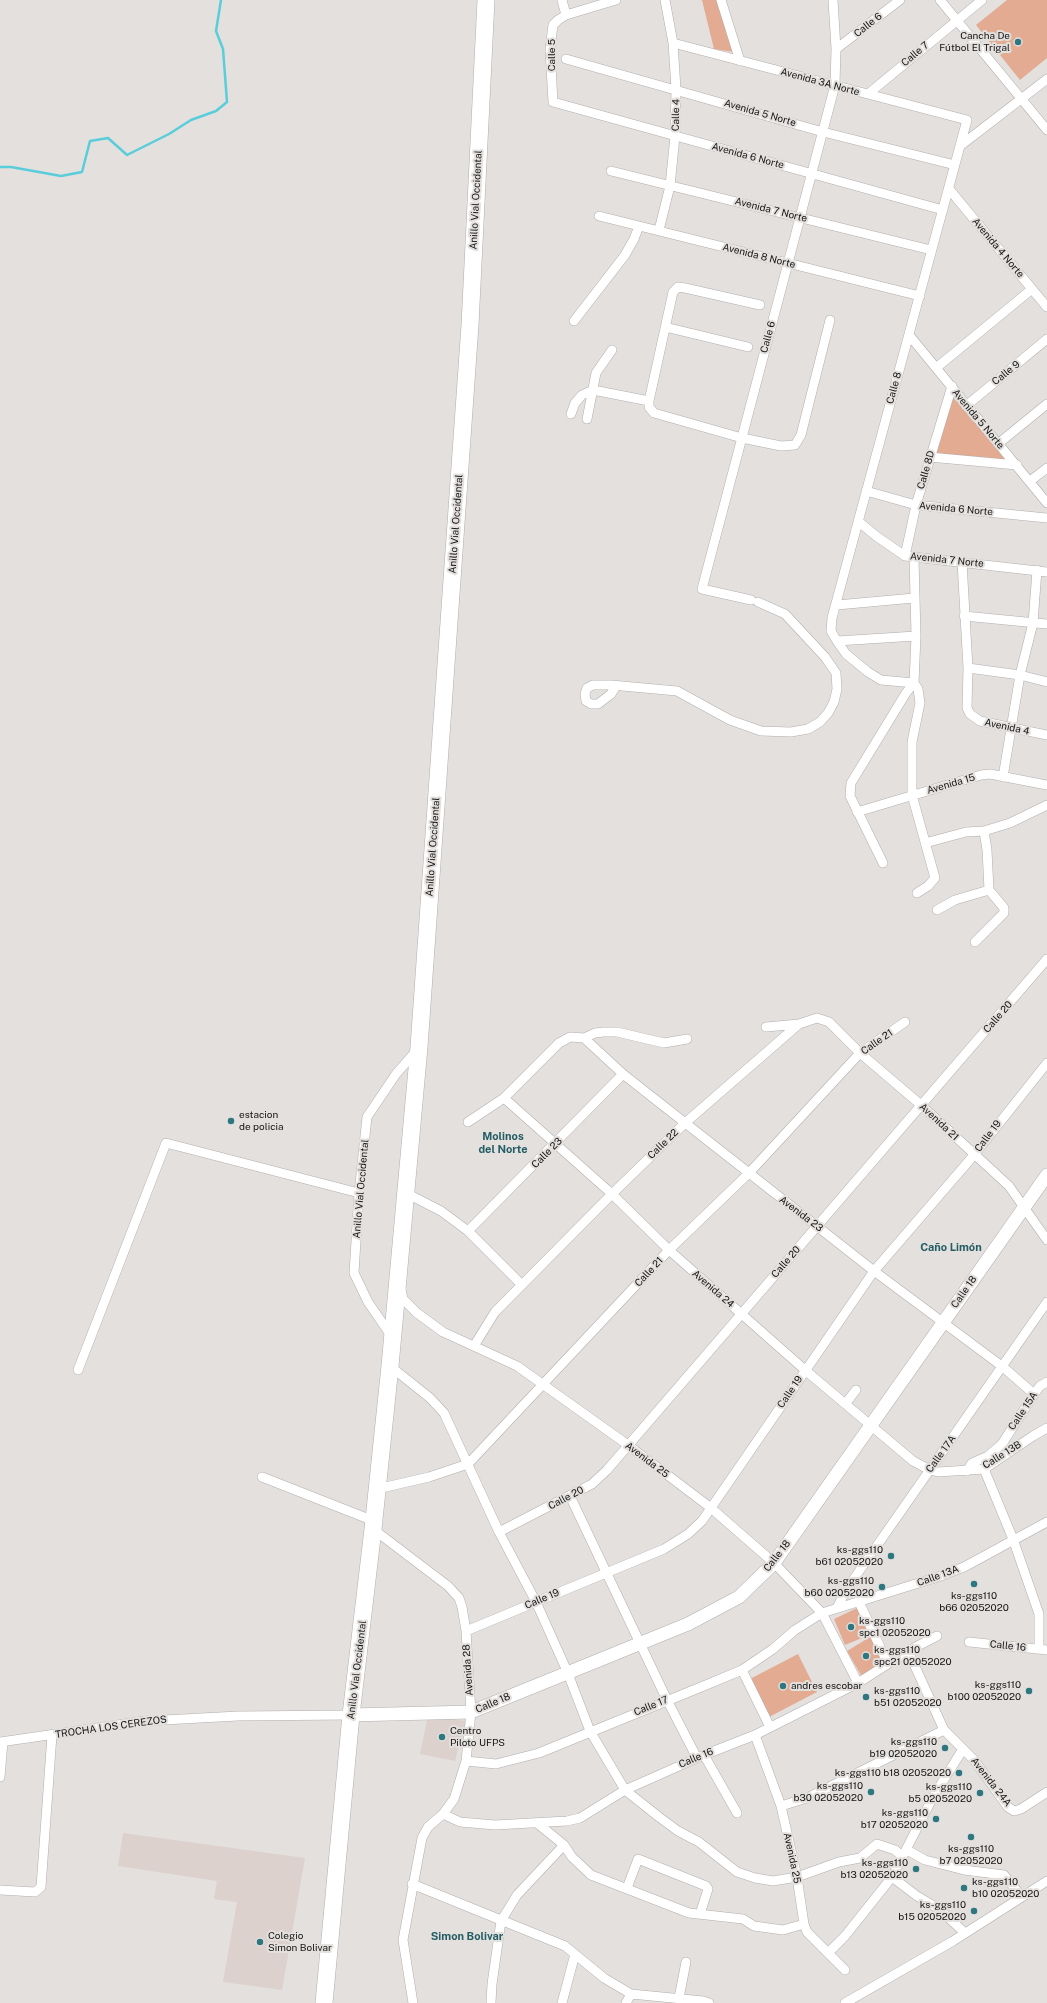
<!DOCTYPE html>
<meta charset="utf-8">
<style>
body{margin:0}
canvas{display:block;background:#e3e0de}
</style>
<canvas width="1047" height="2003"></canvas>
<script>
const context = document.querySelector('canvas').getContext('2d');
context.lineJoin = 'round';
function fillPath(path, color) { context.fillStyle = color; context.fill(path, 'evenodd'); }
const poly = rows => new Path2D(rows.map(r => 'M' + r).join(''));
function strokePath(path, color, width, dash) { context.strokeStyle = color; context.lineWidth = width; context.lineCap = dash ? 'butt' : 'round'; context.setLineDash(dash || []); context.stroke(path); }
function write(font, color, halo, rows, align = 'center') {
  context.font = font + ' "Public Sans",sans-serif'; context.lineWidth = 4; context.setLineDash([]); context.textBaseline = 'middle'; context.strokeStyle = halo; context.fillStyle = color; for (const [text, x, y, turn = 0] of rows) {
    context.save(); context.translate(x, y); context.rotate((+turn || 0) * Math.PI / 180); context.textAlign = isNaN(turn) ? turn : align; if (halo) context.strokeText(text, 0, 0); context.fillText(text, 0, 0); context.restore();
  }
}
fillPath(poly([
 [428,1716,466,1721,455,1761,420,1754],
 [123,1833,305,1858,282,1990,223,1982,237,1902,214,1899,217,1881,118,1866]
]), '#dcd1cc');
fillPath(poly([
 [702,0,717,0,734,52,714,49],
 [1007,0,1047,0,1047,58,1020,80,976,25],
 [953,396,1010,461,934,454],
 [857,1608,869,1635,845,1645,834,1619],
 [870,1637,885,1662,861,1675,847,1651],
 [798,1654,817,1692,769,1717,750,1679]
]), '#e3ab92');
strokePath(poly([
 [0,167,11,167,61,176,82,172,90,141,108,138,127,155,169,134,191,120,216,111,227,102,223,49,216,31,221,0]
]), '#5acdda', 2.5);
const street = poly([
 [562,0,566,15],
 [616,0,566,15,558,20,553,25,550,49,553,102,943,210],
 [721,0,740,61],
 [940,0,1047,130],
 [673,43,967,120,832,618,831,631,837,641,846,654,868,672,881,680,914,683],
 [836,49,900,0],
 [566,59,823,132,955,165],
 [868,94,982,0],
 [960,146,1047,79],
 [611,171,931,250],
 [949,189,1047,307],
 [599,216,920,296],
 [659,230,670,186,675,136,676,89,673,43,665,0],
 [760,305,685,288,678,287,673,292,649,401,649,407,654,413,742,438,781,446,795,445,801,435,830,320],
 [574,321,625,255,634,239,639,226],
 [665,327,748,347],
 [909,335,1047,503],
 [936,368,1032,289],
 [966,406,1047,339],
 [571,414,575,403,582,395,593,390,649,401],
 [587,419,596,373,612,350],
 [999,443,1047,404],
 [929,457,1017,465],
 [1030,481,1047,468],
 [866,491,916,505,1047,518],
 [858,521,876,536,905,556,1047,572],
 [905,556,916,505,952,386],
 [914,558,916,636,914,683,918,689,920,703,912,742,912,795,935,878,928,886,917,893],
 [962,562,968,668,967,708,970,714,980,721,1047,735],
 [751,600,702,589,835,85,836,49,833,0],
 [837,605,914,598],
 [964,616,1047,624],
 [837,641,916,636],
 [968,668,1020,675,1047,682],
 [616,686,611,694,598,704,591,704,586,701,585,694,587,688,593,685,611,685,677,691,730,720,761,731,791,732,808,729,820,722,828,713,834,702,837,689,836,673,825,657,785,614,758,602],
 [1003,777,1020,675,1033,623,1037,570],
 [857,812,981,775,990,774,1047,785],
 [925,843,966,832,984,831,1010,823,1047,805],
 [883,863,850,796,851,783,906,693,914,683],
 [937,910,955,900,989,890],
 [975,942,1004,913,1004,908,989,890,987,850,984,831],
 [766,1027,799,1024],
 [584,1038,595,1033,604,1032,617,1032,664,1043,687,1039],
 [504,1098,612,1194,669,1250,805,1370,913,1461,930,1470,938,1472,984,1469,1033,1436,1047,1428],
 [468,1122,504,1098,559,1043,570,1037,584,1038,623,1074,647,1093,874,1271,1003,1367,1034,1394],
 [406,1193,441,1211,468,1231,522,1285],
 [468,1231,623,1074],
 [401,1290,403,1299,417,1313,443,1332,517,1366,628,1445,711,1508,774,1563,822,1613,858,1683],
 [392,1337,368,1302,354,1273,359,1193,367,1117,396,1074,417,1050],
 [474,1346,495,1312,612,1194,685,1123,799,1024,817,1018,829,1022,860,1053,921,1105,1009,1186,1047,1240],
 [390,1366,430,1398,444,1413,499,1532,536,1602,567,1671,590,1731,625,1790,659,1817,678,1831,699,1842,737,1872,755,1878,773,1881,797,1877,839,1862,860,1858,877,1844,895,1850,903,1857],
 [78,1370,166,1143,359,1193],
 [846,1403,856,1390],
 [984,1469,1013,1539,1039,1614,1039,1649],
 [967,1471,972,1463,988,1456,1002,1444,1034,1394,1040,1386,1047,1382],
 [262,1477,374,1521],
 [377,1489,429,1477,468,1464,669,1250,749,1173,860,1053,905,1022],
 [570,1496,667,1700,697,1758],
 [373,1529,448,1586,459,1598,462,1607,466,1631,471,1712,466,1761,454,1799,443,1814,428,1827,422,1838,403,1940,413,2003],
 [499,1532,592,1484,607,1470,1047,959],
 [859,1602,888,1664],
 [837,1608,846,1590,1047,1302],
 [466,1631,664,1549,688,1534,702,1521,874,1271,974,1155,1047,1063],
 [969,1642,1047,1650],
 [908,1651,944,1730,974,1760,1008,1807,1014,1811,1021,1809,1047,1792],
 [742,1670,770,1727],
 [755,1735,781,1806,797,1877,804,1924,807,1932,845,1970],
 [0,1742,145,1721,238,1716,351,1715],
 [704,1755,737,1813],
 [466,1761,496,1764,539,1753,706,1685,742,1670,773,1649,795,1630,822,1613,938,1577,964,1567,1047,1522],
 [0,1777,3,1742],
 [781,1806,807,1798,944,1730],
 [443,1814,460,1822,495,1825,567,1821,580,1818,625,1790,704,1755,755,1735,858,1683,908,1651,937,1636],
 [537,1823,564,1845,572,1857,591,1875,689,1913,743,1919,754,1926,783,1930,804,1924],
 [907,1850,925,1860,964,1870,1004,1875,1022,1897],
 [892,1877,917,1896,939,1909,965,1933],
 [412,1884,565,1946,604,1978,631,1994,703,2001,709,2003],
 [627,1888,638,1859,706,1886,708,1889,700,1914],
 [0,1890,35,1892,41,1887,52,1735],
 [829,1952,845,1936,892,1877,933,1797,963,1749],
 [679,1998,686,1962],
 [491,2003,492,1984,501,1921,517,1895,564,1845],
 [562,2003,575,1954],
 [626,2003,631,1994],
 [845,2003,953,1941,1047,1881]
]);
const secondary = poly([
 [351,1715,471,1712,688,1624,739,1597,774,1563,1047,1175]
]);
const highway = poly([
 [324,2003,351,1715,373,1529,390,1366,419,1047,470,325,486,0]
]);
strokePath(street, '#b2aead', 10);
strokePath(secondary, '#b2aead', 14);
strokePath(highway, '#b2aead', 18);
strokePath(street, '#fff', 9);
strokePath(secondary, '#fff', 13);
strokePath(highway, '#fff', 17);
for (const [x, y, r, color] of [
 [1018,42,4,"#2f777f"],
 [231,1121,4,"#2f777f"],
 [891,1556,4,"#2f777f"],
 [974,1584,4,"#2f777f"],
 [882,1587,4,"#2f777f"],
 [851,1627,4,"#2f777f"],
 [866,1656,4,"#2f777f"],
 [783,1686,4,"#2f777f"],
 [1029,1691,4,"#2f777f"],
 [866,1697,4,"#2f777f"],
 [442,1737,4,"#2f777f"],
 [945,1748,4,"#2f777f"],
 [959,1773,4,"#2f777f"],
 [871,1792,4,"#2f777f"],
 [980,1793,4,"#2f777f"],
 [936,1819,4,"#2f777f"],
 [971,1837,4,"#2f777f"],
 [916,1869,4,"#2f777f"],
 [964,1888,4,"#2f777f"],
 [974,1911,4,"#2f777f"],
 [260,1942,4,"#2f777f"]
]) { const dot = new Path2D(); dot.arc(x, y, r, 0, 2 * Math.PI); context.fillStyle = color; context.fill(dot); strokePath(dot, '#e3e0de', 1.5); }
write('10px', '#151413', '#e3e0de', [
 ["Calle 6",868,25,-38],
 ["Calle 7",915,54,-40],
 ["Calle 5",552,55,-90],
 ["Avenida 3A Norte",820,82,15],
 ["Avenida 5 Norte",760,113,16],
 ["Calle 4",676,115,-89],
 ["Avenida 6 Norte",748,156,15],
 ["Anillo Vial Occidental",476,200,-87],
 ["Avenida 7 Norte",771,210,14],
 ["Avenida 4 Norte",998,248,50],
 ["Avenida 8 Norte",759,256,14],
 ["Calle 6",768,337,-75],
 ["Calle 9",1006,373,-39],
 ["Calle 8",894,388,-75],
 ["Avenida 5 Norte",978,419,50],
 ["Calle 8D",926,470,-74],
 ["Avenida 6 Norte",956,509,5],
 ["Anillo Vial Occidental",456,524,-86],
 ["Avenida 7 Norte",947,560,6],
 ["Avenida 4",1007,727,12],
 ["Avenida 15",951,784,-16],
 ["Anillo Vial Occidental",433,847,-86],
 ["Calle 20",998,1017,-49],
 ["Calle 21",877,1042,-35],
 ["Avenida 21",939,1122,43],
 ["Calle 19",988,1136,-53],
 ["Calle 22",663,1144,-44],
 ["Calle 23",547,1153,-45],
 ["Anillo Vial Occidental",361,1189,-85],
 ["Avenida 23",801,1214,37],
 ["Calle 20",786,1262,-49],
 ["Calle 21",649,1272,-47],
 ["Avenida 24",713,1289,41],
 ["Calle 18",964,1292,-55],
 ["Calle 19",790,1392,-56],
 ["Calle 15A",1023,1411,-56],
 ["Calle 17A",941,1454,-54],
 ["Calle 13B",1002,1455,-32],
 ["Avenida 25",647,1460,37],
 ["Calle 20",566,1498,-28],
 ["Calle 18",777,1556,-52],
 ["Calle 13A",938,1576,-20],
 ["Calle 19",542,1599,-23],
 ["Calle 16",1008,1646,6],
 ["Anillo Vial Occidental",357,1670,-83],
 ["Avenida 28",468,1670,-94],
 ["Calle 18",493,1703,-23],
 ["Calle 17",651,1706,-22],
 ["TROCHA LOS CEREZOS",111,1727,-8],
 ["Calle 16",696,1758,-23],
 ["Avenida 24A",991,1782,52],
 ["Avenida 25",792,1858,78]
]);
write('10px', '#151413', '#e3e0de', [
 ["Cancha De",1010,36],
 ["Fútbol El Trigal",1010,48],
 ["estacion",239,1115,"left"],
 ["de policia",239,1127,"left"],
 ["ks-ggs110",883,1550],
 ["b61 02052020",883,1562],
 ["ks-ggs110",874,1581],
 ["b60 02052020",874,1593],
 ["ks-ggs110",974,1596,"center"],
 ["b66 02052020",974,1608,"center"],
 ["ks-ggs110",859,1621,"left"],
 ["spc1 02052020",859,1633,"left"],
 ["ks-ggs110",874,1650,"left"],
 ["spc21 02052020",874,1662,"left"],
 ["ks-ggs110",1021,1685],
 ["b100 02052020",1021,1697],
 ["andres escobar",791,1686,"left"],
 ["ks-ggs110",874,1691,"left"],
 ["b51 02052020",874,1703,"left"],
 ["Centro",450,1731,"left"],
 ["Piloto UFPS",450,1743,"left"],
 ["ks-ggs110",937,1742],
 ["b19 02052020",937,1754],
 ["ks-ggs110 b18 02052020",951,1773],
 ["ks-ggs110",863,1786],
 ["b30 02052020",863,1798],
 ["ks-ggs110",972,1787],
 ["b5 02052020",972,1799],
 ["ks-ggs110",928,1813],
 ["b17 02052020",928,1825],
 ["ks-ggs110",971,1849,"center"],
 ["b7 02052020",971,1861,"center"],
 ["ks-ggs110",908,1863],
 ["b13 02052020",908,1875],
 ["ks-ggs110",972,1882,"left"],
 ["b10 02052020",972,1894,"left"],
 ["ks-ggs110",966,1905],
 ["b15 02052020",966,1917],
 ["Colegio",268,1936,"left"],
 ["Simon Bolivar",268,1948,"left"]
], 'right');
write('bold 11px', '#245d64', '#e3e0de', [
 ["Molinos",503,1137],
 ["del Norte",503,1150],
 ["Caño Limón",951,1248],
 ["Simon Bolivar",467,1937]
]);
</script>
